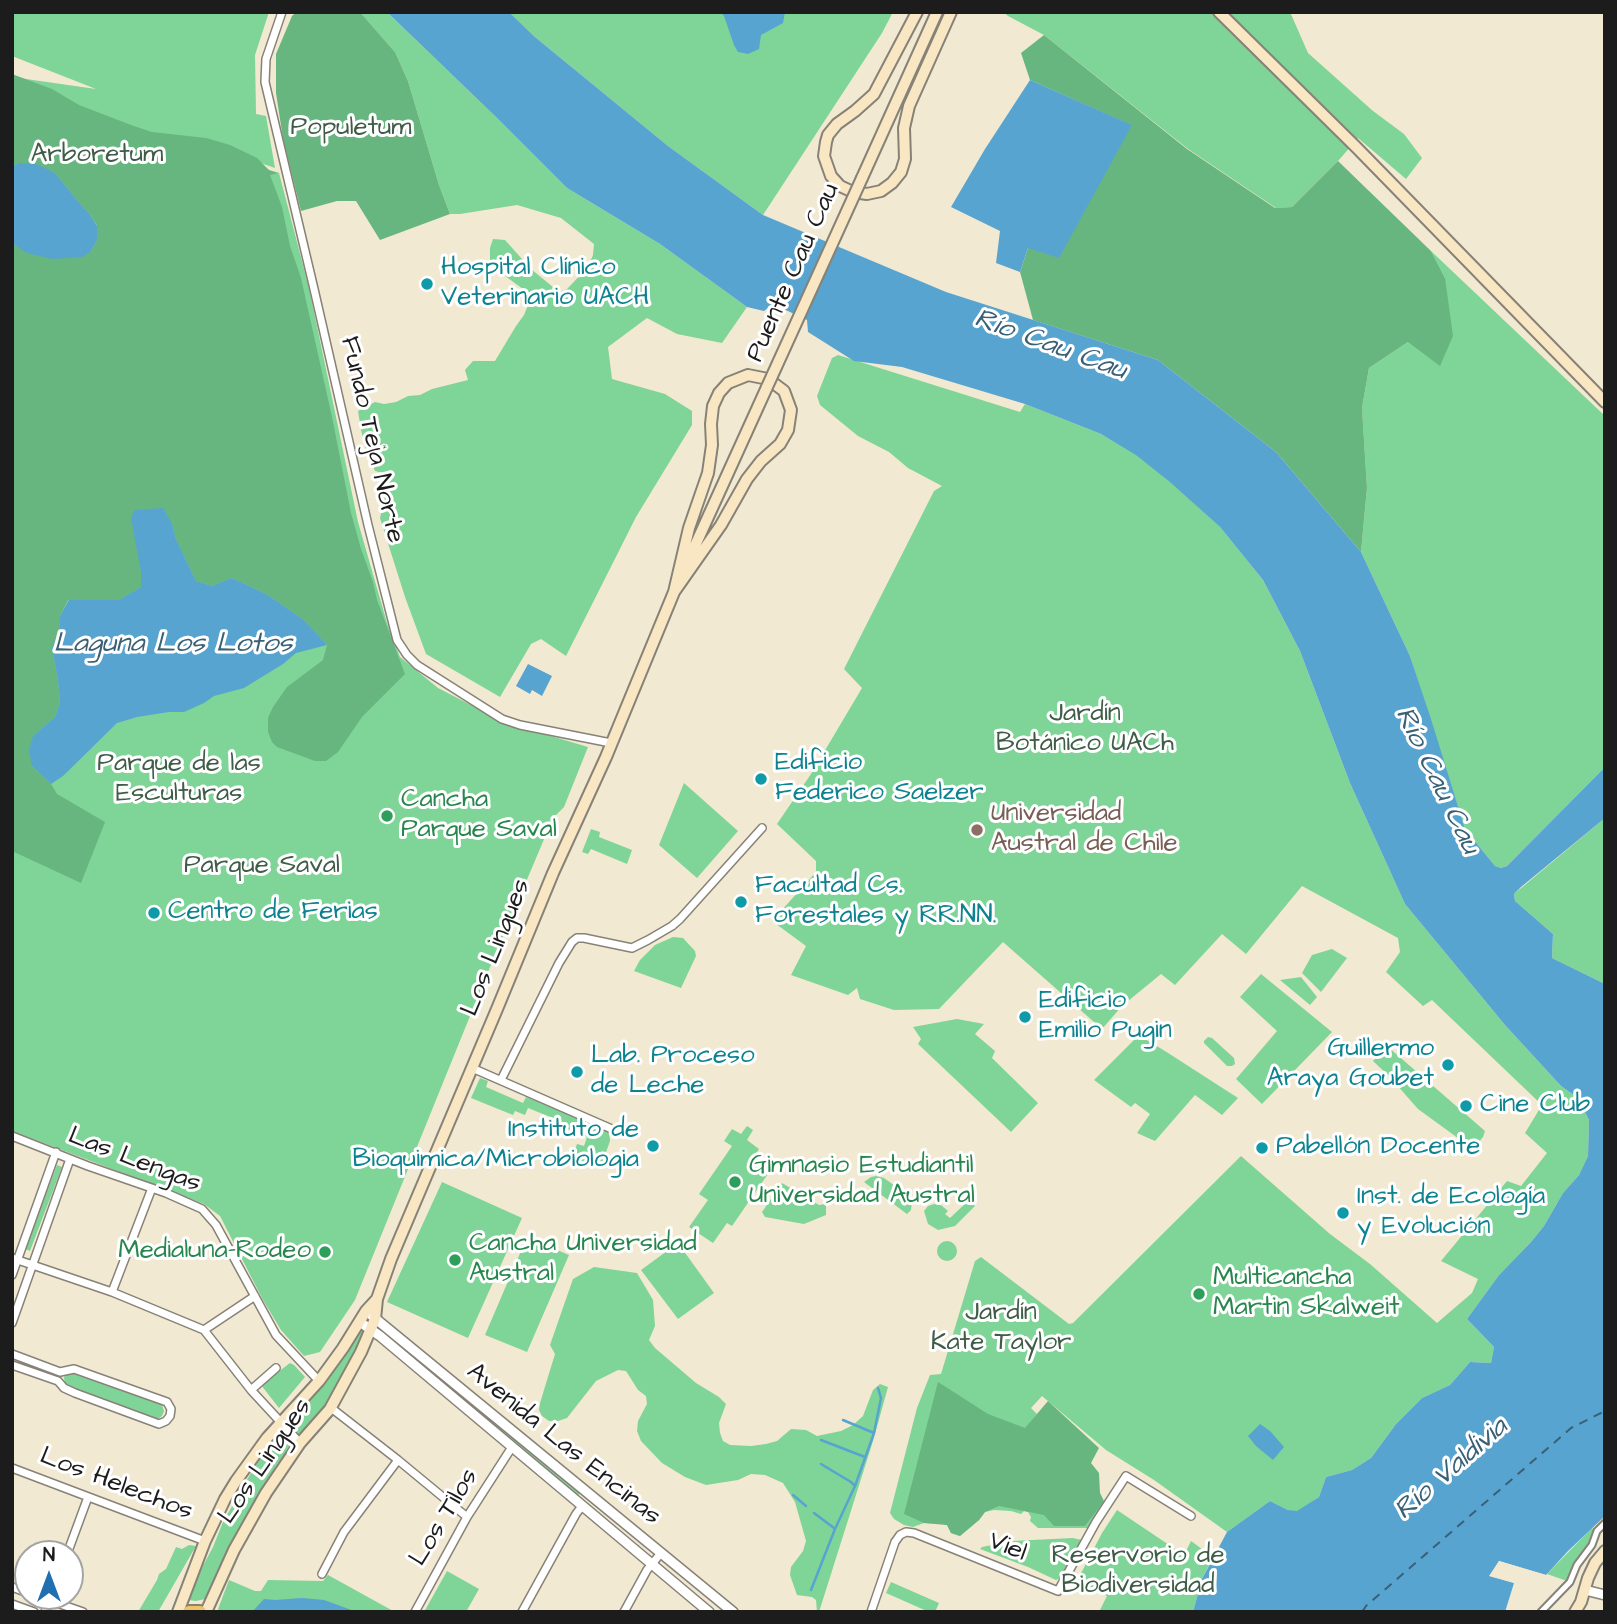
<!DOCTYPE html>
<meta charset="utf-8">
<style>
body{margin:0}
#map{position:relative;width:1617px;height:1624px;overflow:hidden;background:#f2e9d2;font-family:"Architects Daughter",sans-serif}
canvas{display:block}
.frame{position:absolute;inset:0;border:14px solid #1c1c1c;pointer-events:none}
.north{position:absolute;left:14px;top:1540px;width:70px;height:70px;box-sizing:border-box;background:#fff;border:2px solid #a4a4a4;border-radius:50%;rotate:0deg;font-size:19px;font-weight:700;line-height:28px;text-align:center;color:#1c1c1c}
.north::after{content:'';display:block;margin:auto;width:24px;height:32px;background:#1f6fb2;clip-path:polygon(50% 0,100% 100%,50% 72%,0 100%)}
</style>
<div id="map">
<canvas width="1617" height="1624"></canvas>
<div class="frame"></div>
<div class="north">N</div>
</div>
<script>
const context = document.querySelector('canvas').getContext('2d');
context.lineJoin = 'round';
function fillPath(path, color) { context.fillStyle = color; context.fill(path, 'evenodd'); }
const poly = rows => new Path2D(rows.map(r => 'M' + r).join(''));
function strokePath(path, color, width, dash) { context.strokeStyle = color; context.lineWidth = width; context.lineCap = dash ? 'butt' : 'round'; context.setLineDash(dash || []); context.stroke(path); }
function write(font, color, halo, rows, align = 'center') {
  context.font = font + ' "Architects Daughter",sans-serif'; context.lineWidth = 6; context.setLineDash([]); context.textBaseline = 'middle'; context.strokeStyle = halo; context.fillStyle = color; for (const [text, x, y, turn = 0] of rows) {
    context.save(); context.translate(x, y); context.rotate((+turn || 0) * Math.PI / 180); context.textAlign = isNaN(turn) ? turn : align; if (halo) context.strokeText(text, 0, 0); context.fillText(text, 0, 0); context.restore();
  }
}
fillPath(poly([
 [12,12,269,12,255,55,256,114,266,116,275,168,223,150,86,134,12,77,96,89,12,56],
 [360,12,387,12,497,118,567,188,660,244,747,307,722,343,677,334,647,318,608,347,612,379,665,394,692,411,692,425,636,517,566,656,541,639,531,644,500,697,426,654,405,597,380,518,390,475,375,471,367,454,361,430,358,411,375,402,384,404,396,402,408,396,420,395,432,389,468,380,465,370,473,361,495,361,516,326,524,315,530,300,523,289,490,265,490,248,493,239,505,240,531,269,559,292,567,289,588,267,593,255,594,244,561,218,517,205,460,214,450,214,439,185,408,81,395,52],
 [509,12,893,12,882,33,763,215,668,146,535,37],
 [1003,12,1290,12,1308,53,1373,111,1404,134,1422,158,1406,179,1358,138,1338,161,1292,207,1276,208,1188,149,1044,35,1008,16],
 [12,119,94,198,279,173,309,288,358,522,387,623,400,657,438,688,504,722,588,747,564,807,553,818,485,979,355,1300,320,1352,304,1356,281,1330,263,1300,220,1216,204,1204,12,1131],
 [1431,251,1605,416,1605,767,1507,866,1501,868,1495,866,1465,829,1410,656,1361,552,1367,488,1362,408,1369,368,1408,342,1445,278],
 [838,355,1020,412,1025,404,1101,434,1136,454,1170,481,1220,527,1263,580,1300,651,1350,783,1405,904,1505,1025,1561,1086,1578,1098,1589,1120,1588,1156,1579,1175,1563,1193,1544,1226,1531,1242,1499,1275,1467,1319,1494,1347,1491,1363,1470,1362,1450,1385,1422,1398,1396,1424,1371,1458,1352,1470,1326,1477,1319,1497,1297,1512,1288,1510,1270,1501,1227,1532,1154,1480,1106,1450,1042,1396,1031,1408,1037,1414,1026,1428,1105,1503,1088,1528,1038,1528,1030,1521,1031,1517,1028,1512,1024,1511,1021,1514,1011,1511,994,1510,985,1512,979,1520,960,1536,951,1533,947,1525,942,1524,924,1523,913,1527,904,1525,894,1519,890,1513,917,1408,930,1375,941,1374,975,1261,981,1257,1069,1324,1073,1323,1241,1156,1330,1234,1370,1264,1437,1323,1472,1293,1478,1279,1441,1261,1507,1181,1521,1186,1547,1153,1525,1133,1542,1105,1432,1000,1423,1006,1386,972,1400,952,1398,938,1302,886,1246,954,1222,934,1175,985,1161,974,1122,1006,1102,1029,1003,942,939,1009,894,1010,860,999,857,988,848,995,791,975,806,946,772,921,816,872,816,861,777,824,811,774,862,688,844,669,934,491,942,486,908,468,889,452,858,436,820,405,817,396,832,358],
 [684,783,738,831,697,878,659,845],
 [1605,818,1605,984,1552,958,1553,934,1515,901,1514,894],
 [591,829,600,832,599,837,632,850,627,864,591,849,588,854,582,852],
 [673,937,683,938,695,951,696,956,681,988,634,971,640,960,655,945],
 [1332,949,1347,958,1321,992,1302,973,1312,955],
 [1261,974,1332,1032,1262,1104,1236,1079,1277,1031,1240,997],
 [1301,977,1317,997,1310,1005,1280,980],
 [957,1019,984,1024,975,1034,995,1051,992,1058,1038,1103,1011,1132,918,1044,921,1039,913,1027],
 [1208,1037,1212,1038,1234,1058,1235,1064,1232,1066,1227,1066,1204,1043,1204,1041],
 [1145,1039,1165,1051,1238,1098,1222,1115,1195,1095,1155,1141,1137,1133,1150,1114,1135,1103,1131,1107,1094,1080,1134,1040],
 [1387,1046,1485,1131,1483,1137,1473,1149,1418,1109,1389,1076,1373,1061],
 [480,1078,488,1081,486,1087,523,1103,526,1097,609,1130,610,1141,600,1169,572,1159,577,1144,584,1146,587,1137,559,1125,558,1120,528,1108,525,1115,515,1111,513,1115,471,1098],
 [747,1126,753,1130,747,1140,759,1149,753,1159,770,1171,732,1226,727,1223,713,1243,689,1227,708,1200,699,1194,732,1146,724,1141,732,1129,741,1134],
 [57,1165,62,1167,30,1251,25,1249],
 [876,1176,884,1178,909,1196,912,1201,911,1210,907,1214,864,1182,871,1177],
 [442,1182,522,1218,468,1338,387,1302],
 [782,1183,819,1205,826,1204,826,1215,804,1224,765,1217,762,1212],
 [969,1200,975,1206,955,1226,938,1230,928,1224,924,1211,928,1206,934,1204,941,1205,948,1211,945,1214,950,1218],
 [527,1237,569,1255,527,1352,485,1335],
 '937 1251a10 10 0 1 1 20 0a10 10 0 1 1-20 0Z',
 [678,1243,714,1293,678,1319,641,1270],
 [594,1267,637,1273,653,1300,655,1326,649,1340,655,1348,696,1383,719,1397,726,1404,719,1423,720,1433,723,1441,730,1445,751,1446,766,1444,777,1441,791,1429,806,1430,817,1436,841,1431,853,1425,863,1416,873,1390,880,1384,888,1387,873,1441,819,1612,817,1612,816,1600,812,1597,797,1595,790,1575,791,1567,803,1551,806,1541,795,1502,783,1483,765,1475,751,1474,738,1480,706,1485,685,1477,662,1463,641,1441,637,1431,638,1421,647,1404,646,1396,638,1390,626,1371,618,1370,596,1381,567,1418,558,1421,549,1421,542,1416,539,1410,540,1403,555,1354,550,1345,573,1279],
 [360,1327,364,1329,362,1335,353,1357,334,1393,318,1416,277,1464,256,1498,205,1599,196,1601,188,1600,189,1592,213,1547,223,1522,256,1464,275,1437,324,1382],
 [383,1330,580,1493,575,1499,377,1337],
 [290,1363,294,1365,305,1377,279,1408,261,1385],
 [67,1373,71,1373,162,1405,164,1411,162,1416,158,1419,65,1386,64,1377],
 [1117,1510,1184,1555,1191,1541,1213,1557,1202,1579,1193,1612,1099,1612,1107,1596,1090,1588,1086,1594,1076,1588,1076,1583,1102,1533],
 [1595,1528,1589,1546,1578,1557,1567,1581,1547,1574,1591,1529],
 [1073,1538,1082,1540,1063,1577,1056,1580,1028,1567,980,1549,982,1547,1012,1541],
 [189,1545,196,1546,158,1612,138,1612,157,1580,159,1574,166,1569,176,1547,182,1549],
 [447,1571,479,1589,466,1612,424,1612],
 [328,1575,395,1612,220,1612,218,1609,229,1580,255,1591,261,1591,268,1580,323,1581],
 [891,1582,939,1603,935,1612,929,1612,886,1593]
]), '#7fd497');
fillPath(poly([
 [296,12,360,12,395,52,408,81,439,185,450,214,380,240,356,201,337,201,301,211,283,139,276,93,276,54,292,16],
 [1044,35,1187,149,1275,208,1292,207,1338,161,1431,251,1445,278,1453,336,1440,366,1408,342,1369,368,1362,408,1367,488,1361,552,1276,452,1158,360,1033,320,1020,272,1028,248,1131,125,1030,80,1021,53],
 [12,74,52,89,79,105,131,125,152,132,206,138,230,145,257,158,269,170,279,173,270,175,282,207,290,246,301,278,332,417,351,513,361,549,373,582,377,600,405,674,362,717,338,752,326,761,315,761,277,747,272,742,268,732,268,718,273,707,287,687,323,660,327,645,305,621,268,595,232,578,212,586,196,581,176,539,172,524,141,572,141,587,119,600,68,600,60,616,60,632,52,647,58,681,60,702,55,717,33,736,32,766,51,784,57,794,105,822,81,883,12,851,12,243,19,247,90,252,97,240,97,225,88,212,81,205,55,173,18,163,12,168],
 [938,1382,988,1414,1025,1428,1048,1401,1099,1448,1091,1463,1099,1473,1100,1493,1104,1501,1085,1526,1054,1526,1044,1515,999,1506,985,1512,979,1520,960,1536,951,1533,947,1525,924,1523,904,1514]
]), '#67b680');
fillPath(poly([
 [387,12,509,12,535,37,668,146,763,215,946,292,1158,360,1276,452,1361,552,1410,656,1431,719,1465,829,1495,866,1501,868,1507,866,1605,767,1605,818,1521,887,1514,894,1515,901,1553,934,1552,958,1605,984,1605,1516,1568,1551,1546,1575,1499,1561,1490,1576,1514,1583,1505,1612,1193,1612,1202,1579,1227,1532,1270,1501,1288,1510,1297,1511,1319,1497,1326,1477,1352,1470,1371,1458,1396,1424,1422,1398,1450,1385,1470,1362,1491,1363,1494,1347,1467,1319,1499,1275,1531,1242,1544,1226,1563,1193,1579,1175,1588,1156,1589,1120,1578,1098,1561,1086,1505,1025,1405,904,1350,783,1300,651,1263,580,1220,527,1170,482,1136,455,1101,434,1025,404,902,367,854,361,808,332,807,320,773,304,764,311,747,307,660,244,567,188,497,118],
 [720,12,785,12,783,23,761,35,759,49,748,54,738,52,734,45,724,16],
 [1030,80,1132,125,1059,258,1028,248,1020,272,996,263,1000,231,951,207,985,149],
 [18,163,36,164,55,173,81,205,88,212,97,226,97,240,90,252,82,257,52,259,27,253,12,243,12,168],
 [163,508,172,524,176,539,196,581,212,586,232,578,268,595,305,621,327,645,296,653,283,664,244,688,214,696,204,703,184,712,169,712,137,717,117,723,63,776,51,784,32,766,29,750,33,736,55,717,60,702,58,681,52,647,60,632,60,616,69,600,119,600,141,587,141,572,131,518,135,510],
 [528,664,552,676,542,696,532,690,530,694,516,686],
 [1260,1424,1270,1431,1284,1447,1273,1460,1256,1446,1248,1436],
 [302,1598,324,1600,357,1612,252,1612,264,1599,275,1600]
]), '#57a4d0');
fillPath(poly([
 [1499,1561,1546,1575,1545,1578,1501,1565,1495,1574,1516,1580,1518,1584,1489,1576]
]), '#f2e9d2');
strokePath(poly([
 [843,1420,874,1433],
 [821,1440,865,1457],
 [821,1464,851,1482,855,1486],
 [793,1495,806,1506],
 [814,1513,834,1528],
 [811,1590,835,1529,855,1486,874,1433,881,1398,878,1388]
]), '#57a4d0', 2.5);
strokePath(poly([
 [1362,1612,1366,1606,1571,1428,1605,1411]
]), '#3a6076', 2, [9, 7]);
const pedestrian = poly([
 [1541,1612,1570,1582,1577,1565,1592,1545,1597,1531,1605,1523]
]);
const minor = poly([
 [282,12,266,59,265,82,314,289,368,525,397,640,407,655,417,665,502,719,520,725,611,743],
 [472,1068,621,1133],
 [501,1080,559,963,572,942,577,938,584,938,632,948,648,940,672,926,680,919,762,828],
 [12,1136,88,1166,166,1193,202,1209,216,1225,276,1335,319,1381],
 [12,1258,112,1292,204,1330,251,1390,300,1443],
 [12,1275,56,1152],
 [112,1292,152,1188],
 [12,1323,70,1159],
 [204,1330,255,1296],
 [12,1354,60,1372,74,1369,167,1402,171,1409,170,1416,166,1421,159,1424,75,1393,64,1388,58,1381,12,1365],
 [251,1390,276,1368],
 [330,1407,398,1460,467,1517],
 [12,1468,205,1541],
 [67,1554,88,1497],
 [322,1574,344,1532,398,1460],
 [12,1587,28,1593],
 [37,1596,83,1612],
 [12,1604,34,1612],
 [45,1612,51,1596],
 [415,1612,467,1517,512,1447],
 [522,1612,576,1514,582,1506],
 [624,1612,647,1570,661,1553],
 [871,1612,895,1542,900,1535,906,1532,914,1533,1058,1591,1096,1522,1126,1476,1191,1516]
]);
const tertiary = poly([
 [371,1315,733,1612],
 [360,1322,380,1336,709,1612],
 [1585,1590,1605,1595]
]);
const secondary = poly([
 [917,12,874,94,855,111,837,124,828,135,826,142,824,156,831,176,840,186,853,192,867,194,881,191,892,183,901,172,905,159,904,128,909,106,951,12],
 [1219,12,1357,148,1605,402],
 [862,178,937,12],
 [748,375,768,379,784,391,791,410,788,430,780,444,761,461,747,479,721,525,674,592,689,528,708,473,712,445,711,424,713,406,719,393,728,383,748,375],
 [178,1612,205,1541,225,1499,236,1481,267,1438,319,1381,343,1348,366,1311,377,1299],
 [206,1612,234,1550,266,1493,300,1443,330,1409,361,1352,375,1319,377,1299,391,1259,497,1009,553,873,606,757,674,592,767,387],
 [1575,1612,1581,1602,1588,1578,1595,1563,1605,1551]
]);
const primary = poly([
 [189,1612,200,1612]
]);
strokePath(pedestrian, '#878277', 9);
strokePath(minor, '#878277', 10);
strokePath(tertiary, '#878277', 12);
strokePath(secondary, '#878277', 14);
strokePath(primary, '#878277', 16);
strokePath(pedestrian, '#fff', 5);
strokePath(minor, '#fff', 7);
strokePath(tertiary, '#fff', 9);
strokePath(secondary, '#f9e7c3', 10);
strokePath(primary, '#efc469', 12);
const secondaryBridge = poly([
 [767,387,862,178]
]);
strokePath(secondaryBridge, '#878277', 14, []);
strokePath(secondaryBridge, '#f9e7c3', 10);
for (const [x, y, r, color] of [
 [427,284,7,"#0f9aa8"],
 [761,779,7,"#0f9aa8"],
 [387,816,7,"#2e9e5b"],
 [977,830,7,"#8d6e63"],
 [741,902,7,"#0f9aa8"],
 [154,913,7,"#0f9aa8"],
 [1025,1017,7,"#0f9aa8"],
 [1448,1065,7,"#0f9aa8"],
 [577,1072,7,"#0f9aa8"],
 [1466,1106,7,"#0f9aa8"],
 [653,1146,7,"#0f9aa8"],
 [1262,1148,7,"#0f9aa8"],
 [735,1182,7,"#2e9e5b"],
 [1343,1213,7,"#0f9aa8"],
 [325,1252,7,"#2e9e5b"],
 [455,1260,7,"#2e9e5b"],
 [1199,1294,7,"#2e9e5b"]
]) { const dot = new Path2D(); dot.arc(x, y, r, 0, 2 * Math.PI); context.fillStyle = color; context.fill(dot); strokePath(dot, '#fff', 2.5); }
write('26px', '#3f5c47', '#fff', [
 ["Populetum",351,129],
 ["Arboretum",97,156],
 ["Jardín",1085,715],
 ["Botánico UACh",1085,745],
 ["Parque de las",179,765],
 ["Esculturas",179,795],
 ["Parque Saval",262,867],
 ["Jardín",1001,1314],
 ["Kate Taylor",1001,1344],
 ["Reservorio de",1138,1557],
 ["Biodiversidad",1138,1587]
]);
write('26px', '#0d838f', '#fff', [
 ["Hospital Clínico",441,269],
 ["Veterinario UACH",441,299],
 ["Edificio",775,764],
 ["Federico Saelzer",775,794],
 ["Facultad Cs.",755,887],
 ["Forestales y RR.NN.",755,917],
 ["Centro de Ferias",168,913],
 ["Edificio",1039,1002],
 ["Emilio Pugin",1039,1032],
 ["Guillermo",1434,1050,"right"],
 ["Araya Goubet",1434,1080,"right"],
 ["Lab. Proceso",591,1057],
 ["de Leche",591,1087],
 ["Cine Club",1480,1106],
 ["Instituto de",639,1131,"right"],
 ["Bioquimica/Microbiologia",639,1161,"right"],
 ["Pabellón Docente",1276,1148],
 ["Inst. de Ecología",1357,1198],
 ["y Evolución",1357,1228]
], 'left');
write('26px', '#1c1c1c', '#fff', [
 ["Puente Cau Cau",794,273,-66],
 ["Fundo Teja Norte",371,440,77],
 ["Los Lingues",497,948,-68],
 ["Las Lengas",134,1161,21],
 ["Avenida Las Encinas",563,1445,39],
 ["Los Lingues",266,1462,-56],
 ["Los Helechos",116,1485,21],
 ["Los Tilos",445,1518,-59],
 ["Viel",1007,1548,22]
]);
write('26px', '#27864d', '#fff', [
 ["Cancha",401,801],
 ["Parque Saval",401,831],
 ["Gimnasio Estudiantil",749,1167],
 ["Universidad Austral",749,1197],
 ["Cancha Universidad",469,1245],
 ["Austral",469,1275],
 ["Medialuna-Rodeo",311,1252,"right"],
 ["Multicancha",1213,1279],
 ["Martin Skalweit",1213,1309]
], 'left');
write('26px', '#785e54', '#fff', [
 ["Universidad",991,815],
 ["Austral de Chile",991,845]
], 'left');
write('italic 28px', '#3a6076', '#fff', [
 ["Río Cau Cau",1050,346,20],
 ["Laguna Los Lotos",173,645],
 ["Río Cau Cau",1436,781,64],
 ["Río Valdivia",1452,1470,-41]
]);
</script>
